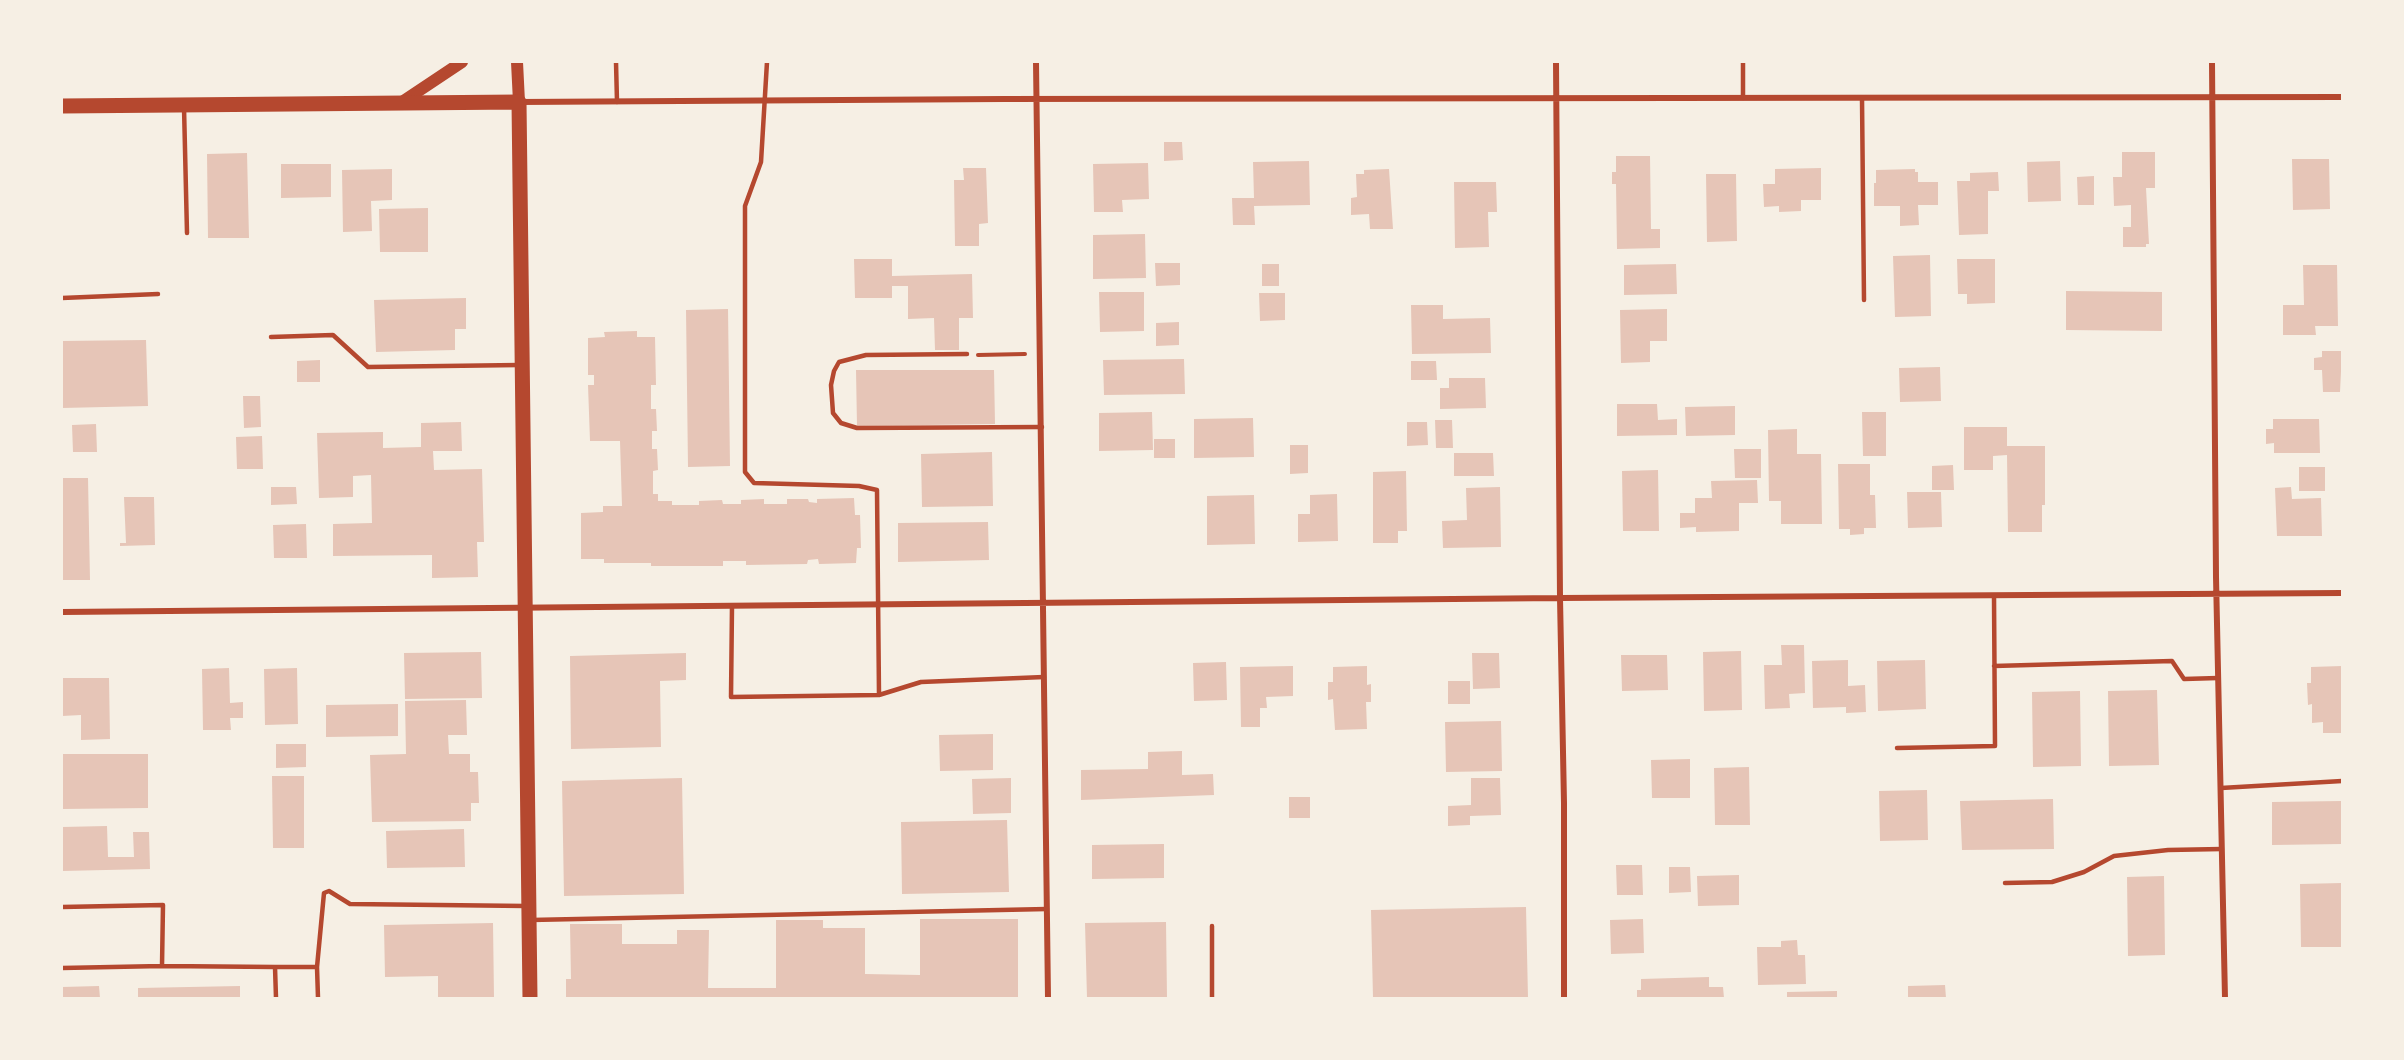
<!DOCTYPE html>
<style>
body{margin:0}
#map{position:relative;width:2404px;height:1060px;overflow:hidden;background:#f6efe4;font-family:Mulish,sans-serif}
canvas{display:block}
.frame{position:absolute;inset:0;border:63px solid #f6efe4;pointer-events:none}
</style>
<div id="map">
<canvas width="2404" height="1060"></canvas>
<div class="frame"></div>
</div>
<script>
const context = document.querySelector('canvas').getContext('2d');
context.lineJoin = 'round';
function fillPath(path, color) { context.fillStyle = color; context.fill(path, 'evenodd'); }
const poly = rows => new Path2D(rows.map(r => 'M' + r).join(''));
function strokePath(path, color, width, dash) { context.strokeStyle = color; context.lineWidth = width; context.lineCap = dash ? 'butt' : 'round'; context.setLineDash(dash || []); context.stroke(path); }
fillPath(poly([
 [1164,142,1182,142,1183,160,1164,161],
 [2122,152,2155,152,2155,188,2146,188,2149,244,2146,244,2146,247,2123,247,2123,227,2131,227,2131,205,2114,206,2113,177,2122,177],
 [247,153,249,238,208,238,207,154],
 [1616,156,1650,156,1651,229,1660,229,1660,248,1617,249,1616,184,1612,184,1612,172,1616,172],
 [2292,159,2329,159,2330,209,2293,210],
 [1309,161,1310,205,1254,206,1255,225,1233,225,1232,198,1254,198,1253,162],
 [2060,161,2061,201,2028,202,2027,162],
 [1148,163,1149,199,1122,200,1123,212,1094,212,1093,164],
 [281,164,331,164,331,197,281,198],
 [963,168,986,168,988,223,979,224,979,246,955,246,954,180,964,180],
 [1821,168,1821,200,1801,200,1801,211,1779,212,1779,206,1764,207,1763,184,1775,184,1775,169],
 [392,169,392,200,371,201,372,231,343,232,342,170],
 [1389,169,1393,229,1370,229,1369,214,1351,215,1351,198,1357,197,1356,174,1364,174,1364,170],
 [1915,169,1915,172,1918,172,1918,182,1938,182,1938,205,1918,205,1919,225,1900,226,1900,206,1874,206,1874,183,1876,183,1876,170],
 [1998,172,1999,191,1988,191,1988,234,1959,235,1957,181,1970,181,1970,173],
 [1706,174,1736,174,1737,241,1707,242],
 [2094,176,2094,205,2078,205,2077,177],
 [1454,182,1496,182,1497,212,1488,212,1489,247,1455,248],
 [428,208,428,252,380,252,379,209],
 [1145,234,1146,278,1093,279,1093,235],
 [1930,255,1931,316,1895,317,1893,256],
 [854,259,892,259,892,276,972,274,973,318,959,318,959,350,935,350,934,318,908,319,908,286,892,286,892,298,855,298],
 [1957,259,1995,259,1995,303,1967,304,1967,294,1958,294],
 [1155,263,1180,263,1180,285,1156,286],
 [1262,264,1279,264,1279,286,1262,286],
 [1676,264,1677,294,1624,295,1624,265],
 [2303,265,2337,265,2338,326,2315,326,2316,335,2283,335,2283,305,2304,305],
 [2066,291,2162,292,2162,331,2066,330],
 [1099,292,1144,292,1144,331,1100,332],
 [1259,293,1285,293,1285,320,1260,321],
 [466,298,466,329,455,329,455,350,376,352,374,300],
 [1411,305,1443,305,1443,319,1490,318,1491,353,1412,354],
 [728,309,730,466,688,467,686,310],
 [1667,309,1667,341,1650,341,1650,362,1621,363,1620,310],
 [1179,322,1179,345,1156,346,1156,323],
 [637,331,637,337,655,337,656,385,651,385,651,409,656,409,657,431,652,431,652,449,657,449,658,470,653,471,653,494,658,494,658,501,672,501,672,505,699,505,699,501,722,500,723,504,741,504,741,500,764,499,764,504,787,504,787,499,808,499,809,502,817,503,817,499,854,498,855,515,860,515,861,548,857,548,856,563,819,564,818,559,808,560,807,564,746,565,746,561,723,561,723,566,651,566,651,563,604,563,604,559,581,559,581,513,603,512,603,506,622,506,620,441,590,441,588,385,594,385,594,375,588,375,588,338,605,337,604,332],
 [146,340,148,406,62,408,62,341],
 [2322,351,2342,351,2340,392,2323,392,2322,370,2314,370,2314,358,2322,357],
 [1184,359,1185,394,1104,395,1103,360],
 [320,360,320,382,297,382,297,361],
 [1411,361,1436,361,1437,380,1411,380],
 [1940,367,1941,401,1900,402,1899,368],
 [856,370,994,370,995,424,857,426],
 [1449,378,1485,378,1486,408,1440,409,1440,388,1449,388],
 [243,396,260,396,261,427,244,428],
 [1617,404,1657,404,1658,420,1677,419,1677,435,1617,436],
 [1735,406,1735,435,1686,436,1685,407],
 [1152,412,1153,450,1099,451,1099,413],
 [1862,412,1886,412,1886,456,1863,456],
 [1253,418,1254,457,1194,458,1194,419],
 [2273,419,2319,419,2320,453,2274,453,2274,443,2266,444,2266,429,2273,429],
 [1435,420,1452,420,1453,448,1436,448],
 [461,422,462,451,433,451,434,470,482,469,484,542,477,542,478,577,432,578,432,555,333,556,333,524,372,523,371,475,353,476,353,497,319,498,317,433,383,432,383,448,421,447,421,423],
 [1407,422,1427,422,1428,445,1407,446],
 [96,424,97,452,73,452,72,425],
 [1964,427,2007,427,2007,446,2045,446,2045,505,2042,505,2042,532,2008,532,2007,455,1993,456,1993,470,1964,470],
 [1797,429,1797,454,1821,454,1822,524,1781,524,1781,501,1769,501,1768,430],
 [262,436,263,469,237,469,236,437],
 [1154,439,1175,439,1175,458,1154,458],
 [1290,445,1308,445,1308,473,1290,474],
 [1734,449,1761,449,1761,478,1735,478],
 [992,452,993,506,922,507,921,454],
 [1454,453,1493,453,1494,476,1454,476],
 [1838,464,1870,464,1870,495,1875,495,1876,528,1864,528,1864,534,1850,535,1850,529,1839,529],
 [1953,465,1954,490,1932,490,1932,466],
 [2299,467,2325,467,2325,491,2299,491],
 [1658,470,1659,531,1623,531,1622,471],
 [1406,471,1407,531,1398,531,1398,543,1373,543,1373,472],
 [62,478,88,478,90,580,62,580],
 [1757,480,1758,503,1739,503,1739,531,1696,532,1696,527,1680,528,1680,513,1695,513,1695,498,1712,498,1711,481],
 [271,487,296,487,297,504,271,505],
 [1500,487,1501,547,1443,548,1442,521,1467,520,1466,488],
 [2291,487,2292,499,2321,498,2322,536,2277,536,2275,488],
 [1907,492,1941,492,1942,527,1908,528],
 [1337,494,1338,541,1298,542,1298,514,1310,514,1310,495],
 [1254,495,1255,544,1207,545,1207,496],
 [124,497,154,497,155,545,120,546,120,543,126,543],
 [988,522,989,560,898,562,898,523],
 [306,524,307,558,274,558,273,525],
 [1781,645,1804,645,1805,693,1789,694,1790,708,1765,709,1764,665,1782,665],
 [1741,651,1742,710,1704,711,1703,652],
 [481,652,482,698,405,699,404,653],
 [686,653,686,680,660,681,661,747,571,749,570,656],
 [1472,653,1499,653,1500,688,1473,689],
 [1621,655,1667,655,1668,690,1622,691],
 [1848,660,1848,686,1865,685,1866,712,1846,713,1846,707,1813,708,1812,661],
 [1925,660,1926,709,1878,711,1877,661],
 [1226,662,1227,700,1194,701,1193,663],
 [1293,666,1293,696,1266,697,1267,708,1260,708,1260,727,1241,727,1240,667],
 [1367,666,1367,685,1371,684,1371,702,1366,702,1367,729,1335,730,1333,699,1328,700,1328,682,1333,682,1333,667],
 [2342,666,2342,733,2323,733,2323,722,2312,723,2312,704,2308,705,2307,683,2311,683,2311,667],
 [229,668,230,703,243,702,243,718,230,718,231,730,203,730,202,669],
 [297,668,298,724,265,725,264,669],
 [62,678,109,678,110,739,81,740,81,715,62,716],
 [1448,681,1470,681,1470,704,1448,704],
 [2157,690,2159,765,2109,766,2108,691],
 [2080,691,2081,766,2033,767,2032,692],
 [466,700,467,735,448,735,449,754,470,754,470,772,478,772,479,803,471,803,471,821,372,822,370,755,406,754,405,701],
 [398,704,398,736,326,737,326,705],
 [1501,721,1502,771,1446,772,1445,722],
 [993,734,993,770,940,771,939,735],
 [276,744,306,744,306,767,276,768],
 [1182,751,1182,775,1213,774,1214,795,1081,800,1081,770,1148,769,1148,752],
 [62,754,148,754,148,808,62,809],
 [1690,759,1690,798,1652,798,1651,760],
 [1749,767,1750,825,1715,825,1714,768],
 [272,776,304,776,304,848,273,848],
 [682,778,684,894,564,896,562,781],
 [1011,778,1011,813,973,814,972,779],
 [1471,778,1500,778,1501,815,1470,816,1470,825,1448,826,1448,806,1471,805],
 [1927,790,1928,840,1880,841,1879,791],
 [1289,797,1310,797,1310,818,1289,818],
 [2053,799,2054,849,1962,850,1960,801],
 [2342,801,2342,844,2272,845,2272,802],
 [1007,820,1009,892,902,894,901,822],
 [107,826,108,857,134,857,133,832,149,832,150,869,62,871,62,827],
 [464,829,465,867,387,868,386,831],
 [1164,844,1164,878,1092,879,1092,845],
 [1616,865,1642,865,1643,895,1617,895],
 [1669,867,1690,867,1691,892,1669,893],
 [1739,875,1739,905,1698,906,1697,876],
 [2164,876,2165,955,2128,956,2127,877],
 [2342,883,2342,947,2301,947,2300,884],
 [1526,907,1528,998,1373,998,1371,910],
 [920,919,1018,919,1018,998,566,998,566,979,571,979,570,924,622,924,622,944,677,944,677,930,709,930,708,988,776,988,776,920,823,920,823,928,865,928,865,974,920,975],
 [1643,919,1644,953,1611,954,1610,920],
 [1166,922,1167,998,1087,998,1085,923],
 [493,923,494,998,438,998,438,976,385,977,384,925],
 [1797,940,1798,955,1805,955,1806,984,1758,985,1757,947,1781,947,1781,941],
 [1709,977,1709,987,1723,987,1724,998,1637,998,1637,990,1641,990,1641,979],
 [1945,985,1946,998,1908,998,1908,986],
 [99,986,100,998,62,998,62,987],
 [240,986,240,998,138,998,138,988],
 [1837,991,1837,998,1787,998,1787,992]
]), '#e6c5b7');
strokePath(poly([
 [978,355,1025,354]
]), '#b5482f', 4);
strokePath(poly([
 [616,62,617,102],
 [767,62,761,162,745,206,745,472,754,483,859,486,877,490,879,695],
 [1743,62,1743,98],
 [1862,98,1864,300],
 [184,107,187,233],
 [62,298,158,294],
 [271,337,333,335,368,367,519,365],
 [967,354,866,355,839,362,834,371,831,385,833,413,841,423,857,428,1042,427],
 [732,606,731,697,879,695,921,682,1044,677],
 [1994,666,2172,661,2184,679,2218,678],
 [1897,748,1995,746,1994,596],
 [2221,788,2342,781],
 [2005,883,2052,882,2084,872,2114,856,2168,850,2222,849],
 [62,907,163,905,162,966,275,967],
 [531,920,1047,909],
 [1212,926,1212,998],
 [317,967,324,893,329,891,350,904,526,906],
 [62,968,162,966],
 [276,998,275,967,317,967,318,998]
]), '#b5482f', 4.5);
strokePath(poly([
 [1036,62,1048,998],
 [1556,62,1560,598,1564,803,1564,998],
 [2212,62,2216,577,2225,998],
 [519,102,1004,99,2342,97],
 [62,612,1560,598,2342,593]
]), '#b5482f', 6);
strokePath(poly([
 [517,62,519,102],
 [402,102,462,62]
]), '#b5482f', 12);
strokePath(poly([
 [62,106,519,102,530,998]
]), '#b5482f', 15);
</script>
